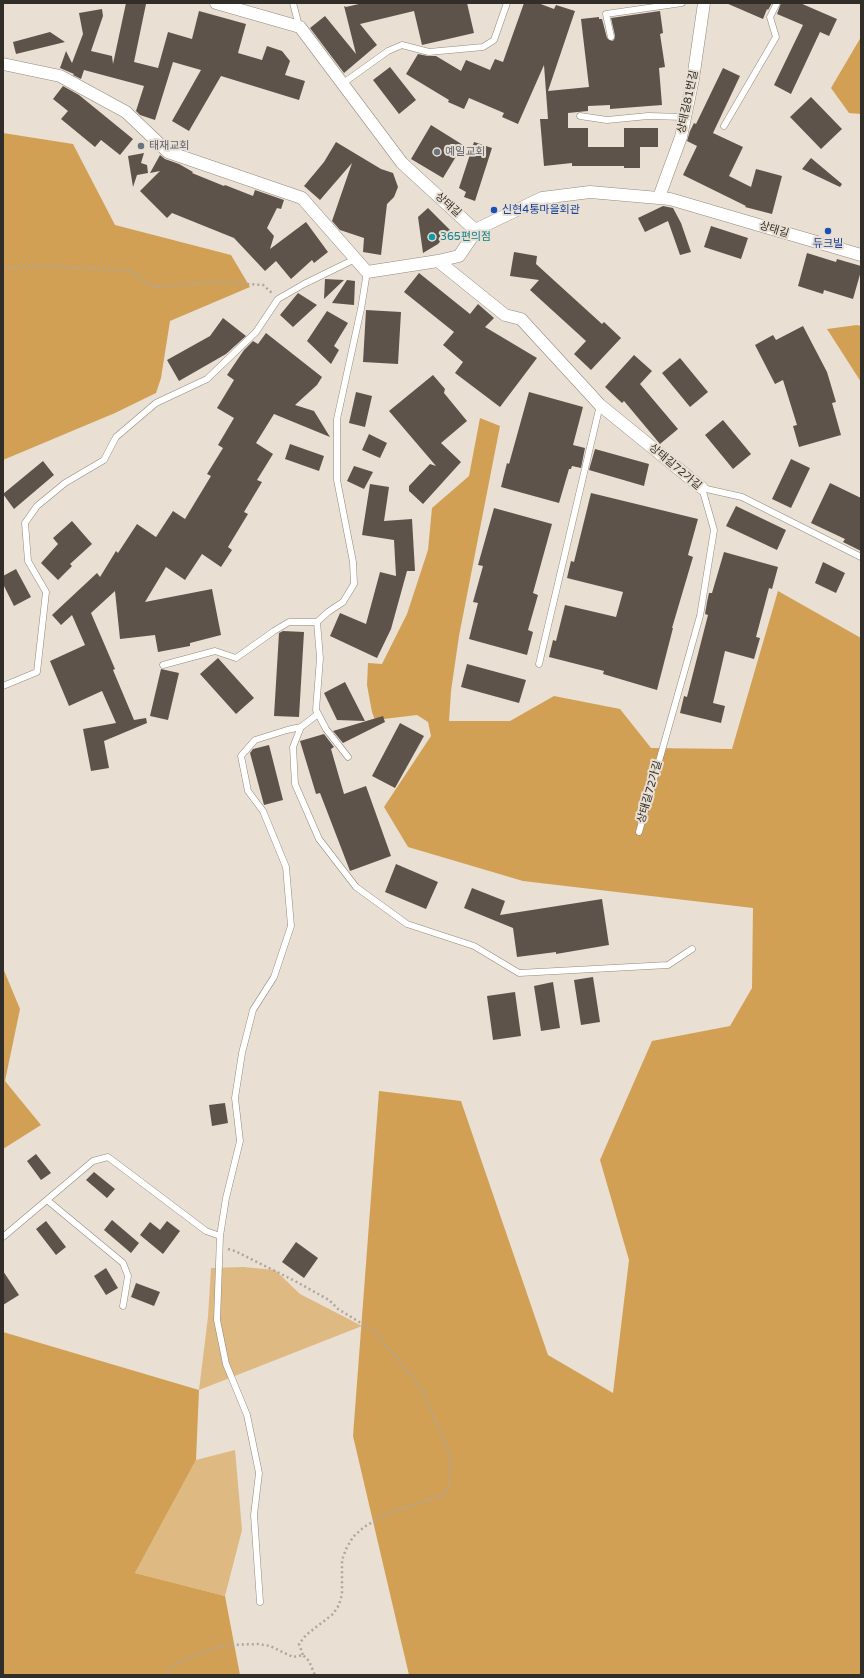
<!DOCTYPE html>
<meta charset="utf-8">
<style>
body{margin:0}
#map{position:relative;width:864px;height:1678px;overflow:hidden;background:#e9dfd2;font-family:"Varela Round",sans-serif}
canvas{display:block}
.frame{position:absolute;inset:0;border:4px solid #312e29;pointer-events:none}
</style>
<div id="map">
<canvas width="864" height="1678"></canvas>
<div class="frame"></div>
</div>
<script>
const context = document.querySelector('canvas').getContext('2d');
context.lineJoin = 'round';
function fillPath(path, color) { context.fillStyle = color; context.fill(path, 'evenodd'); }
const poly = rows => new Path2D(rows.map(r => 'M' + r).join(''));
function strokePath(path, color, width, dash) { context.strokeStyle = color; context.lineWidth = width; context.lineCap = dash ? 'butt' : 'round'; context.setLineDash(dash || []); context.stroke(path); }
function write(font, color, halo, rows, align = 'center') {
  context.font = font + ' "Varela Round","Noto Sans KR",sans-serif'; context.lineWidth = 4; context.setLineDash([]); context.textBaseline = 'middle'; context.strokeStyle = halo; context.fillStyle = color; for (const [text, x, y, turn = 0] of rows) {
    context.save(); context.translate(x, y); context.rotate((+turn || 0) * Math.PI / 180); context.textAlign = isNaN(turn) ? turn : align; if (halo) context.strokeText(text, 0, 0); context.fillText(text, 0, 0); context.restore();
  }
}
fillPath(poly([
 [243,1267,275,1270,300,1294,362,1326,199,1390,208,1317,211,1268],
 [235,1450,242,1530,225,1596,135,1573,196,1460]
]), '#deb982');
fillPath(poly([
 [861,37,861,114,849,113,831,88],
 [3,133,73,144,115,225,231,255,250,287,170,321,161,378,156,393,115,413,3,460],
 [857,325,861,326,861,382,827,329],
 [480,418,500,426,459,636,451,691,449,721,510,721,554,696,620,709,651,748,732,749,778,591,861,638,861,1675,409,1675,353,1436,379,1091,461,1101,548,1355,613,1393,629,1260,600,1160,652,1041,730,1026,752,988,753,908,523,881,408,847,384,807,431,736,428,722,417,715,375,720,372,712,367,685,368,663,382,664,407,614,428,550,432,508,469,476],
 [3,968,20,1009,5,1081,41,1125,3,1149],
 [3,1332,199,1390,196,1460,135,1573,225,1596,240,1675,3,1675]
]), '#d2a054');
fillPath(poly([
 [126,3,146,4,134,62,158,68,168,32,192,39,199,11,246,24,238,53,262,60,267,46,282,51,290,61,285,75,305,81,299,100,221,76,189,131,172,121,201,70,173,62,155,120,140,115,136,111,144,86,84,70,81,79,73,75,74,74,60,68,66,51,72,63,83,34,79,13,102,9,103,16,91,51,112,56,113,64],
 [363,3,467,3,474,33,422,45,414,11,360,24,377,45,344,73,310,28,325,16,356,54,344,6,346,7],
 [524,3,538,3,554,9,556,5,575,11,548,91,589,87,581,19,599,17,599,19,602,19,607,38,612,41,614,40,615,36,611,18,660,11,663,33,660,34,665,67,659,68,662,105,610,109,610,105,588,106,588,111,568,113,568,128,588,128,588,147,624,147,624,128,658,128,658,147,640,147,640,168,624,168,624,166,572,166,572,163,544,166,540,119,548,119,544,65,518,124,502,117,504,113,469,98,464,109,448,102,449,100,406,74,418,54,428,56,436,56,461,71,466,60,490,70,495,59,503,62],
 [726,3,772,3,768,10,767,9,763,19],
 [781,3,800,3,837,19,829,36,820,32,791,94,774,85,803,25,777,14],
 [50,32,65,42,16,54,13,42],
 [390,67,416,100,399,114,373,80],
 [723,68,740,76,713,133,743,147,729,176,751,187,756,169,782,176,772,214,745,207,746,206,683,175,697,146,687,141,690,131,694,123,696,124],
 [63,86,79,95,133,139,120,155,101,140,95,147,61,119,68,111,53,99],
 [811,97,842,129,821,149,790,117],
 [431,125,463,145,443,178,411,159],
 [336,142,381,169,393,173,398,187,394,197,387,204,381,255,363,252,364,238,340,230,332,221,352,163,320,200,304,186,324,162],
 [474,142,492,148,475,201,464,197,466,192,459,188],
 [144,153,141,163,147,165,148,173,137,175,133,187,128,156],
 [160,155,165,159,179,164,193,172,192,173,224,186,225,185,253,196,255,190,284,200,281,209,277,208,267,228,274,236,270,249,306,222,328,252,314,263,312,260,291,279,276,261,265,271,234,238,172,213,167,218,140,191,160,171,150,173],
 [811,158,842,184,840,187,802,169],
 [663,206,673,208,681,223,691,252,680,255,668,221,645,232,638,218],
 [428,208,450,230,438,244,423,253,418,217],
 [711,226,748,238,741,259,704,247],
 [514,252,537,256,536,264,602,324,604,322,621,338,591,370,574,354,586,341,530,290,539,280,510,276],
 [807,253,836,262,837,259,861,266,861,271,853,299,824,290,823,294,798,286],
 [419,273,470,314,478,304,494,318,485,327,537,358,500,407,455,373,463,362,443,345,454,332,404,292],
 [325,279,344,280,324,299],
 [347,280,355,281,354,305,332,303],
 [298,293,317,305,293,327,280,315],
 [366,310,401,312,398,364,363,362],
 [327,311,348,323,334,346,339,350,331,364,307,341],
 [223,318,246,336,226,354,179,381,167,360,210,336],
 [803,326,827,372,836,402,832,403,841,435,799,447,793,426,797,425,783,380,775,384,755,345,773,335,776,340],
 [266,333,322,377,317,385,295,405,314,411,330,437,274,414,256,443,273,454,257,480,262,482,244,512,248,514,228,547,232,550,221,567,202,554,185,580,166,567,145,602,212,589,221,635,190,643,190,646,158,652,155,635,120,639,115,591,91,613,115,669,113,670,134,720,146,718,147,723,104,741,109,768,91,771,83,729,116,723,102,691,69,706,50,661,85,645,72,615,61,625,52,615,97,573,100,577,116,551,118,553,137,524,156,537,173,511,185,519,211,476,207,474,223,448,218,445,234,418,217,408,234,380,227,375,244,350,253,341,258,344],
 [634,355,652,371,640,384,678,429,660,444,624,401,622,403,605,387],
 [680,358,708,392,690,407,662,373],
 [433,375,445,389,444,393,467,421,441,443,461,462,423,504,409,491,409,486,430,464,436,466,389,411],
 [356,392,372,396,365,427,349,423],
 [529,392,583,407,573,445,585,448,581,468,572,466,571,469,569,469,559,503,501,487,507,463,509,464],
 [723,420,751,454,733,469,705,435],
 [369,434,387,443,380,458,362,450],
 [290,444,324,456,319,471,285,459],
 [595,449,649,464,644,486,589,470],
 [791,459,810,468,791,508,772,499],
 [43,461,54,475,14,509,3,494],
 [354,466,373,472,364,489,347,481],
 [830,483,861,498,861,551,843,542,845,539,811,523],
 [370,484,389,487,384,521,412,519,415,571,407,571,391,629,377,658,330,636,340,613,366,624,380,572,396,576,394,540,362,535],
 [591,493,698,519,688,555,693,557,672,628,673,628,657,690,603,674,604,671,549,657,553,640,556,641,565,605,616,617,623,592,567,578,571,561,574,562],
 [736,506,786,530,777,550,726,526],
 [494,508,552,524,533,593,538,595,528,630,533,632,527,655,469,639,478,603,473,602,483,566,478,565],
 [72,521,92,544,70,564,72,566,58,580,41,563,58,544,53,538],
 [724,552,778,567,772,589,769,588,756,637,760,638,754,659,725,651,713,703,725,706,721,723,680,713,684,696,687,697,708,615,705,614,707,602,709,593,712,593],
 [823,562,845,573,836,593,815,583],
 [16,569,31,597,14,606,3,584,3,576],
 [283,631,304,632,299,717,274,716,279,633],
 [218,658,254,698,236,714,200,674],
 [467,664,526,680,519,703,461,687],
 [161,669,179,673,168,720,150,716],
 [345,682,365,721,337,720,324,693],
 [383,716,385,722,343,743,333,731],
 [400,723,424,736,395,788,372,776],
 [324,734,334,747,331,749,344,794,366,786,391,856,350,871,320,793,316,794,300,741],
 [269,745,283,800,264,805,250,753,253,749],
 [396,864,438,882,426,909,385,892],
 [472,888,505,901,500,915,602,899,609,945,556,954,556,952,517,957,513,928,464,908],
 [593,977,600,1022,581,1025,574,980],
 [553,982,560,1028,541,1031,534,986],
 [515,992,521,1036,493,1040,487,996],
 [225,1103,228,1123,212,1126,209,1105],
 [36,1154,51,1173,41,1180,27,1161],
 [94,1172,115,1189,107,1198,86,1180],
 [112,1220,139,1243,131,1253,104,1230],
 [46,1221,66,1247,56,1255,36,1229],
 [167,1221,180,1231,163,1254,140,1235,150,1222,160,1230],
 [296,1242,318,1258,304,1278,282,1262],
 [106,1268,118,1288,106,1295,94,1276],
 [3,1271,19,1295,3,1305],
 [136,1283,160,1292,154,1306,131,1297]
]), '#5e534a');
const lane = poly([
 [293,3,299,26],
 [611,37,606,14,682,3],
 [342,84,388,51,402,45,429,52,483,47,494,40,507,3],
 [580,116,607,120,648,116,685,117],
 [724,126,776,37,770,17,777,3],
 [317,622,320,658,316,710,326,729,348,757],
 [539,664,600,405],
 [163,665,215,651,236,658,274,631,289,622,317,622,328,612,343,602,354,584,353,562,337,480,337,419,361,309,367,272],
 [3,686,37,672,46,592,28,561,25,523,37,506,65,483,104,460,116,437,156,403,207,379,256,332,278,299,304,284,355,259],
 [318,714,301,727,293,747,295,784,319,839,356,887,407,924,474,946,519,973,668,965,692,949],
 [639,832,700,616,714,530,702,488,742,497,861,557],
 [47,1200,123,1263,128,1276,123,1306],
 [3,1237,93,1161,108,1157,206,1231,220,1236],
 [260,1602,254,1515,259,1473,247,1415,226,1364,217,1320,220,1236,226,1198,240,1141,235,1098,242,1053,253,1010,274,977,291,926,286,867,263,811,248,791,241,756,255,740,287,730,301,727]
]);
const street = poly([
 [216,3,300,27,402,163,475,230,542,198,590,192,670,199,861,255],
 [3,64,60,76,126,112,168,152,302,198,367,272,438,261,459,256,472,237,475,230],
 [659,197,681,137,693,79,704,3],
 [438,261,505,315,521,319,600,405,702,488]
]);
strokePath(lane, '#92897d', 7);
strokePath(street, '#92897d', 13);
strokePath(poly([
 [3,268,50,266,131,271,153,287,215,282,263,285,272,293],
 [228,1249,235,1251,295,1281,329,1300,338,1309,374,1331,420,1386,444,1439,451,1459,450,1482,445,1494,435,1498,386,1514,364,1527,353,1537,346,1549,342,1560,342,1594,339,1605,333,1614,306,1635,299,1644,303,1655],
 [165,1675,177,1663,208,1650,228,1645,258,1644,270,1646,293,1657,303,1655,309,1661,315,1675]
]), '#afa79c', 2.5, [2, 3]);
strokePath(lane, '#fff', 6);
strokePath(street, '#fff', 12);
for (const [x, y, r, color] of [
 [141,146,4,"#6b7280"],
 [437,152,4,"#6b7280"],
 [494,210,4,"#1a4fb4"],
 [828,231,4,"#1a4fb4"],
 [432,237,4,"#0f9aa8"]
]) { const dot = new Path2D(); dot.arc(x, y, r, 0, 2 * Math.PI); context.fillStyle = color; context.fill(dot); strokePath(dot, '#e9dfd2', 1.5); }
write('11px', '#312e29', '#e9dfd2', [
 ["상태길81번길",688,102,-78],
 ["상태길",448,205,42],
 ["상태길",774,230,17],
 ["상태길72가길",675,467,40],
 ["상태길72가길",650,792,-74]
]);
write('11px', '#5b616d', '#e9dfd2', [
 ["태재교회",149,146],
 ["예일교회",445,152]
], 'left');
write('11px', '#164399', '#e9dfd2', [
 ["신현4통마을회관",502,210],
 ["듀크빌",828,244,"center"]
], 'left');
write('11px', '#0d838f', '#e9dfd2', [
 ["365편의점",440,237]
], 'left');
</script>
